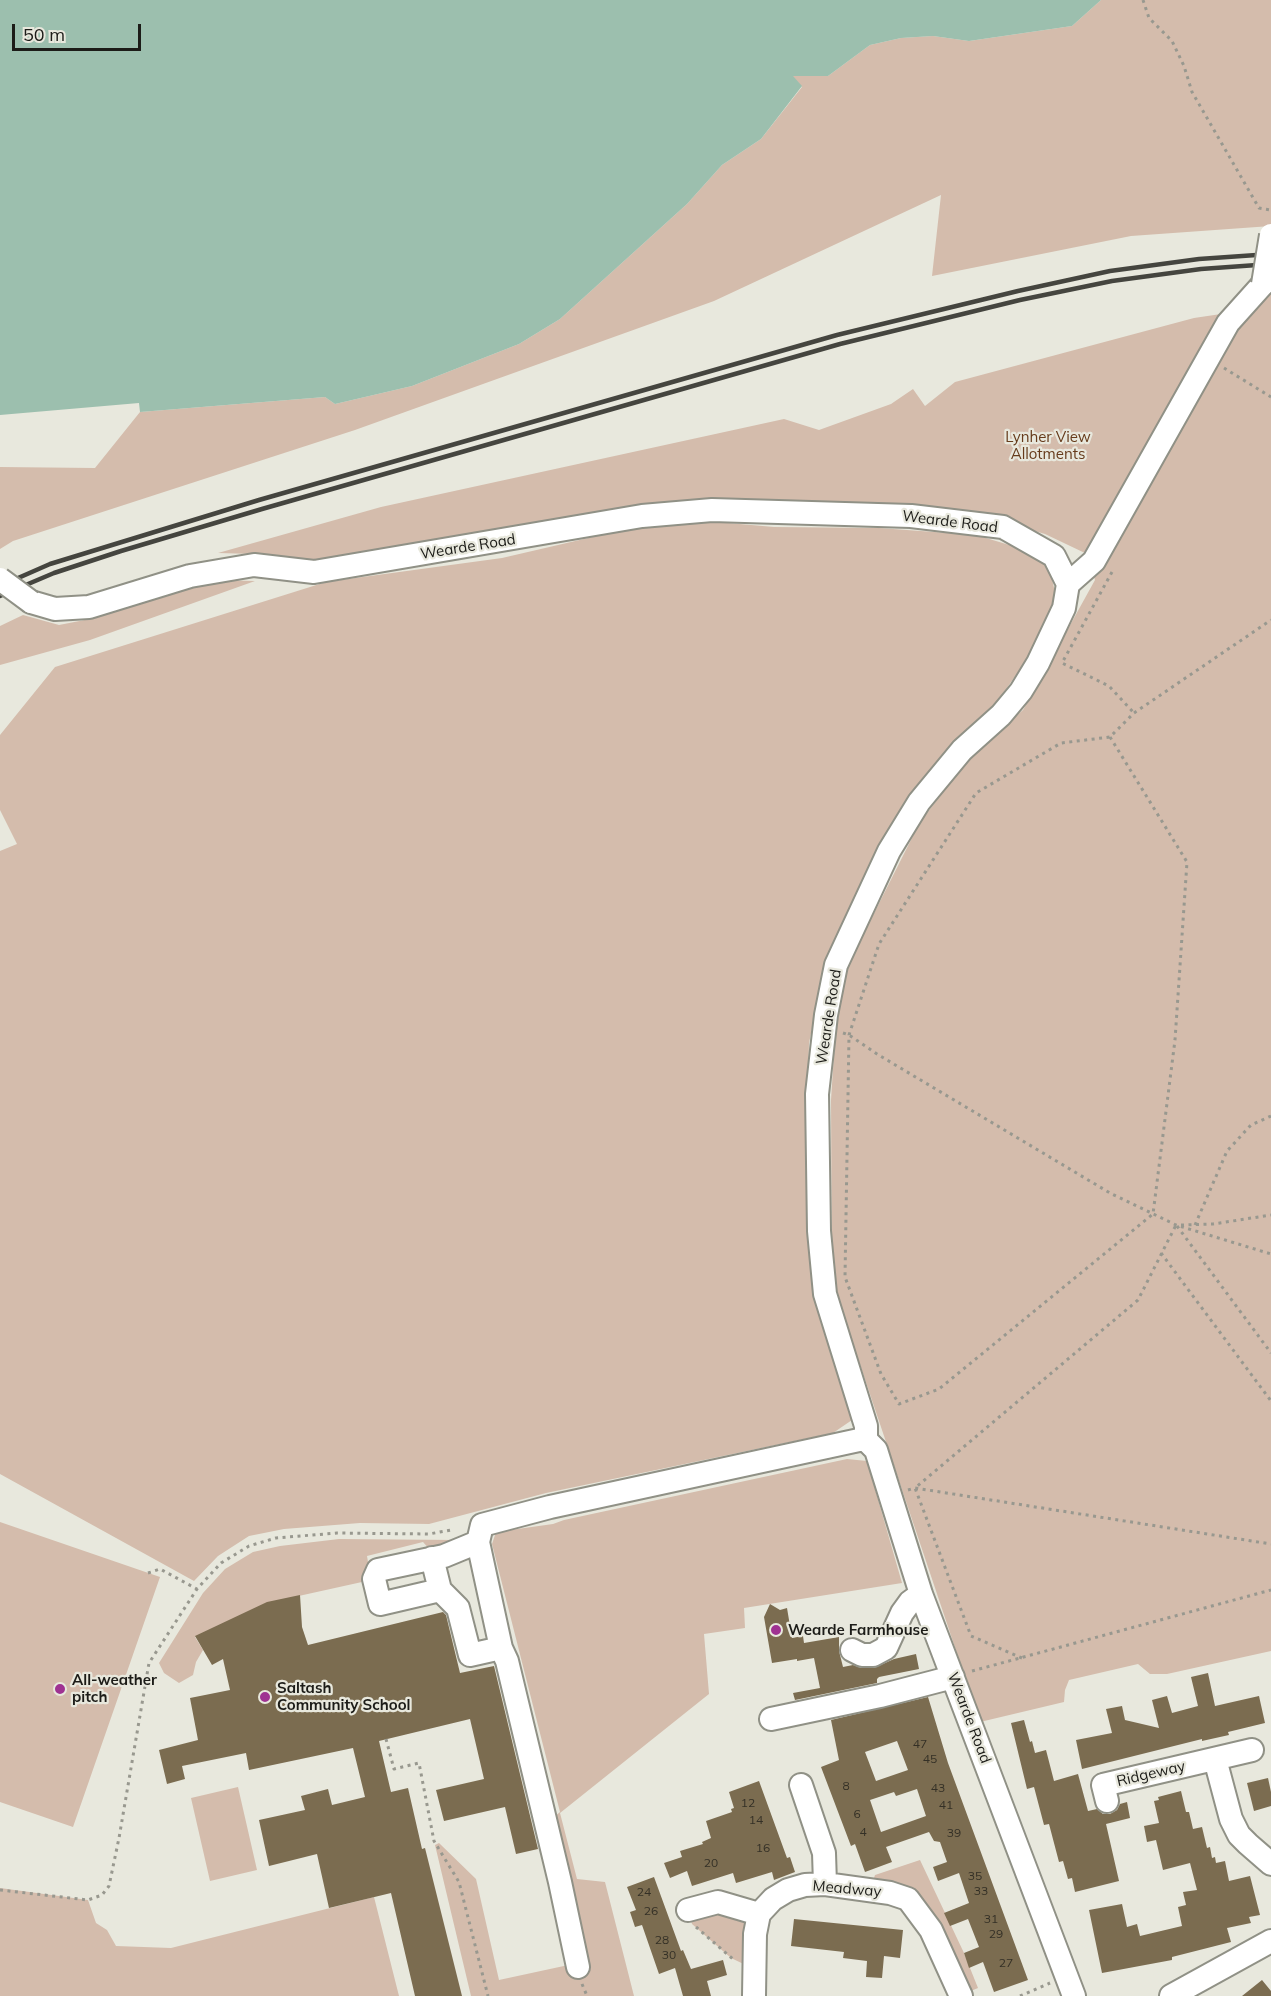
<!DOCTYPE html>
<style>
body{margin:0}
#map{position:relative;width:1271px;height:1996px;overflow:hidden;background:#e8e8dd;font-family:Mulish,sans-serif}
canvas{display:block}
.scale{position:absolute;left:12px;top:24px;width:129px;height:27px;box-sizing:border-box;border:3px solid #1c1c18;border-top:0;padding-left:8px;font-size:18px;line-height:21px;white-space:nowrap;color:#1c1c18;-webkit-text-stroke:4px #e8e8dd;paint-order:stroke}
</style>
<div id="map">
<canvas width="1271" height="1996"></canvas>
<div class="scale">50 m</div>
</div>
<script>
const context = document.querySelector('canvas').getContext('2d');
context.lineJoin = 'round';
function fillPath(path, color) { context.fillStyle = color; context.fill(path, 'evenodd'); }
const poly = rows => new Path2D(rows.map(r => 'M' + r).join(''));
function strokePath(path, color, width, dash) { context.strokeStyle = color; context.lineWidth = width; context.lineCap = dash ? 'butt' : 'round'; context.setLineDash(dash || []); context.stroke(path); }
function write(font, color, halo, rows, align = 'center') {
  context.font = font + ' Mulish,sans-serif'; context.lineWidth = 4.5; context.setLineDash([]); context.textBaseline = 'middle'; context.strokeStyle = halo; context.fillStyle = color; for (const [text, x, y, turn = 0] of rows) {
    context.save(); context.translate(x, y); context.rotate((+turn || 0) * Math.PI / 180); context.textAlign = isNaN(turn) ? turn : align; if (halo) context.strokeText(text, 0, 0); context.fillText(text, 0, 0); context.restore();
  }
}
fillPath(poly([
 [1101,0,1271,0,1271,226,1131,236,932,276,941,195,714,301,355,430,13,541,0,549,0,467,95,468,140,412,325,397,335,404,412,386,519,344,560,319,687,204,722,165,761,139,802,87,792,76,828,76,870,45,901,38,933,36,969,41,1072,26],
 [1271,294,1271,1651,1167,1674,1150,1674,1138,1664,1069,1680,1065,1690,1064,1702,980,1722,832,1281,831,1100,835,1038,846,969,920,822,974,752,1023,710,1095,580,1087,554,1045,534,970,512,744,502,321,564,254,554,218,553,381,507,784,419,819,430,891,404,913,389,925,406,955,382,1194,318,1221,314,1249,300],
 [694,520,774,527,879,528,976,535,1026,550,1049,565,1056,597,1025,662,988,715,825,966,809,1043,806,1158,815,1280,826,1329,852,1420,833,1433,546,1493,429,1524,360,1523,284,1529,249,1536,218,1556,194,1581,0,1474,0,851,17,844,0,810,0,735,55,667,326,582,502,558,627,529],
 [213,580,255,581,90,640,0,665,0,626,23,615,59,625,95,618],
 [847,1459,867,1461,902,1583,744,1608,745,1628,704,1634,709,1694,560,1813,577,1879,605,1882,634,1996,471,1996,435,1845,439,1843,476,1879,499,1980,587,1961,553,1818,560,1812,492,1544,496,1532,553,1524,564,1520],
 [0,1522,160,1577,73,1827,0,1802],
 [339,1539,458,1540,432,1552,423,1542,367,1556,371,1580,267,1603,195,1637,203,1650,196,1662,193,1675,179,1683,164,1673,159,1663,203,1593,225,1569,253,1552,280,1546],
 [238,1787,257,1870,210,1881,191,1798],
 [920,1860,964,1953,978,1988,961,1995,908,1899,870,1890,875,1875],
 [0,1888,88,1900,96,1923,107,1930,116,1946,171,1948,374,1897,399,1996,0,1996],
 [688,1910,759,1914,754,1969,731,1958,692,1924]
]), '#d4bcac');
fillPath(poly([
 [0,0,1101,0,1072,26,969,41,933,36,901,38,870,45,828,76,793,76,802,86,761,139,722,165,687,204,560,319,519,344,412,386,335,404,325,397,140,412,139,403,0,415]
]), '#9cbfae');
fillPath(poly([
 [300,1595,302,1627,308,1645,443,1612,446,1615,460,1673,494,1666,538,1849,516,1854,505,1807,444,1821,436,1790,484,1779,470,1719,379,1741,391,1792,408,1788,422,1849,425,1848,462,1996,415,1996,391,1893,329,1908,317,1854,269,1866,259,1820,305,1810,301,1796,328,1789,332,1805,365,1797,353,1748,249,1770,246,1753,182,1766,185,1779,167,1784,159,1750,198,1740,190,1698,230,1690,223,1659,212,1665,195,1636,267,1602],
 [770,1604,780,1610,787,1608,792,1638,803,1636,804,1643,839,1637,839,1651,843,1667,853,1665,861,1668,874,1668,894,1659,916,1654,919,1669,879,1677,877,1679,877,1683,795,1700,793,1693,820,1688,814,1658,797,1661,797,1659,772,1663,764,1617],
 [1208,1673,1215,1706,1259,1696,1265,1723,1228,1732,1229,1735,1202,1741,1202,1739,1082,1769,1076,1740,1112,1733,1106,1709,1122,1706,1125,1720,1159,1728,1152,1700,1167,1696,1172,1713,1198,1706,1191,1677],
 [928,1697,948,1763,1028,1980,994,1992,983,1962,969,1968,964,1953,979,1947,968,1919,950,1926,944,1913,969,1903,959,1873,938,1881,933,1867,947,1862,940,1842,934,1841,929,1832,886,1847,892,1862,865,1872,855,1844,851,1846,821,1767,839,1760,831,1720],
 [897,1741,908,1770,876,1781,865,1752],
 [917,1789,926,1816,881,1832,870,1800,894,1792,896,1796],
 [1024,1720,1030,1742,1032,1741,1035,1753,1046,1750,1054,1781,1078,1774,1088,1811,1097,1809,1103,1814,1110,1814,1117,1810,1120,1804,1127,1802,1130,1818,1106,1824,1119,1881,1075,1892,1072,1878,1068,1879,1063,1861,1059,1862,1049,1824,1044,1825,1034,1787,1027,1789,1011,1723],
 [1268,1778,1271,1792,1271,1806,1254,1811,1247,1783],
 [759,1781,787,1858,790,1857,795,1872,774,1880,772,1872,736,1883,733,1873,692,1886,687,1871,670,1878,664,1863,682,1857,680,1851,703,1844,702,1842,711,1838,706,1821,732,1812,731,1809,734,1808,729,1792],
 [1181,1791,1186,1812,1189,1812,1193,1829,1202,1827,1207,1848,1210,1847,1212,1858,1215,1857,1216,1863,1225,1861,1229,1881,1250,1876,1260,1915,1249,1917,1251,1923,1227,1928,1231,1942,1172,1957,1172,1960,1102,1973,1089,1910,1122,1904,1127,1927,1137,1924,1140,1936,1182,1926,1178,1907,1186,1905,1183,1892,1197,1890,1190,1863,1163,1870,1156,1840,1147,1842,1144,1826,1159,1823,1154,1801,1159,1800,1158,1797],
 [654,1877,681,1951,683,1950,691,1969,723,1960,727,1975,707,1981,711,1996,683,1996,675,1968,659,1974,642,1925,635,1927,630,1912,636,1910,627,1887],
 [794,1919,903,1930,900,1958,884,1956,882,1978,866,1977,867,1961,843,1958,844,1952,791,1946],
 [1262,1980,1271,1991,1271,1996,1242,1996]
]), '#7b6c50');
const minor = poly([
 [1068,584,1094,561,1228,323,1263,284],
 [31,602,55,609,89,607,190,576,254,565,314,572,642,516,712,510,911,516,1003,527,1054,556,1068,584,1064,608,1038,663,1021,691,1001,715,962,750,919,802,889,851,836,965,826,1015,817,1094,819,1231,825,1294,866,1426,866,1440],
 [432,1558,440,1590,458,1608,470,1655,501,1648],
 [440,1590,380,1604,374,1579,378,1570,444,1556,478,1542],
 [852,1650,862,1655,873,1655,886,1648,902,1613,910,1602,921,1594],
 [771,1719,880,1696,953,1677],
 [1215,1759,1231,1819,1239,1835,1248,1844,1271,1864],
 [801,1785,824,1853,825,1884],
 [1107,1801,1103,1785,1252,1750],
 [688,1910,718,1902,759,1914],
 [578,1967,560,1882,507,1661,501,1648,478,1542,482,1525,550,1507,859,1440,866,1440,876,1450,921,1594,1074,1996],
 [754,1996,755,1934,759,1914,773,1899,788,1890,805,1885,825,1884,890,1893,908,1899,931,1930,961,1996],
 [1171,1996,1271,1941]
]);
strokePath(minor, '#909186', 26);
strokePath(poly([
 [1143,0,1149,18,1172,41,1184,66,1192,92,1259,208,1271,210],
 [1224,368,1271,397],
 [1112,572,1062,663,1109,686,1134,713],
 [1110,737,1187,862,1175,1040,1153,1214,939,1389,899,1404,881,1374,845,1277,849,1035,879,944,976,793,1061,743,1110,737,1134,713,1271,620],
 [843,1033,849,1035,877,1054,1110,1193,1176,1225,1271,1254],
 [1181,1225,1213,1224,1271,1215],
 [1195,1225,1227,1151,1251,1125,1271,1116],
 [1177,1226,1271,1353],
 [1161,1253,1271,1401],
 [908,1490,915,1488,1271,1544],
 [148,1573,160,1569,197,1589],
 [1022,1658,971,1636,915,1488,1138,1300,1176,1225],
 [972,1671,1271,1590],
 [386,1739,394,1769,419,1763,434,1841,459,1882,488,1996],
 [0,1890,88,1900,102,1895,109,1886,119,1838,149,1663,197,1589,221,1563,249,1546,276,1538,337,1533,429,1534,451,1530],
 [696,1927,734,1960],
 [582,1984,587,1996],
 [1020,1996,1050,1983]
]), '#98988f', 3, [3, 4.5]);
strokePath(minor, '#fff', 22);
strokePath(poly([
 [0,586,50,564,259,500,837,335,1018,291,1110,271,1199,259,1271,254],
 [0,596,54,573,121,551,262,509,840,344,1020,300,1112,281,1201,269,1271,264]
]), '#45453f', 4.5);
const minorBridge = poly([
 [1263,284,1271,235],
 [0,579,31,602]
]);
strokePath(minorBridge, '#909186', 26, []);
strokePath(minorBridge, '#fff', 22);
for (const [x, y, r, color] of [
 [776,1630,6,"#9f3292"],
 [60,1689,6,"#9f3292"],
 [265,1697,6,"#9f3292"]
]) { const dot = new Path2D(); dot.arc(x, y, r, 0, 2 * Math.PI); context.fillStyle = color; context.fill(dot); strokePath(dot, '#e8e8dd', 2); }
write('12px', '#343026', null, [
 ["47",920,1744],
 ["45",930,1759],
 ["8",846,1786],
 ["43",938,1788],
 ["12",748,1803],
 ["41",946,1805],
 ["6",857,1814],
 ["14",756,1820],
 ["4",863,1832],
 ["39",954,1833],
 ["16",763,1848],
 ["20",711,1863],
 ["35",975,1876],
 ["33",981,1891],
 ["24",644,1892],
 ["26",651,1911],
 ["31",991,1919],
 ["29",996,1934],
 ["28",662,1940],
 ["30",669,1955],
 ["27",1006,1963]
]);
write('15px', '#663b1b', '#e8e8dd', [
 ["Lynher View",1048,437],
 ["Allotments",1048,454]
]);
write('15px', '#1c1c18', '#e8e8dd', [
 ["Wearde Road",950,522,7],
 ["Wearde Road",468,547,-9],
 ["Wearde Road",829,1017,-81],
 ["Wearde Road",969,1718,69],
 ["Ridgeway",1151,1774,-13],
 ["Meadway",847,1889,5]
]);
write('bold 15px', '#1c1c18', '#e8e8dd', [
 ["Wearde Farmhouse",788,1630],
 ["All-weather",72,1680],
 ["pitch",72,1697],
 ["Saltash",277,1688],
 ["Community School",277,1705]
], 'left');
</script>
